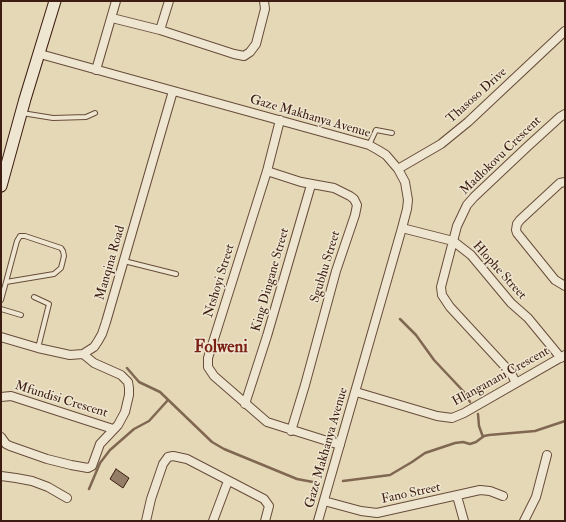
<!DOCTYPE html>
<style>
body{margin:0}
#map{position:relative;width:566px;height:522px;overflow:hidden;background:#e5d8b6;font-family:"IM FELL Double Pica",serif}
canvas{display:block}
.frame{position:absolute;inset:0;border:2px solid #3d1d11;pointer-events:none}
</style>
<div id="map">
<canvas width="566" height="522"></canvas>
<div class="frame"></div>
</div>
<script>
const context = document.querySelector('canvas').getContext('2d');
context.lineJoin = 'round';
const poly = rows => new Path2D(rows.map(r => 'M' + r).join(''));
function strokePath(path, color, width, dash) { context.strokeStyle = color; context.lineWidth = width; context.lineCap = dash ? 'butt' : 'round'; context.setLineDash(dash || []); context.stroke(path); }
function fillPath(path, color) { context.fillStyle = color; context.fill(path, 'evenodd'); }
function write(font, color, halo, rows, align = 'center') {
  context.font = font + ' "IM FELL Double Pica",serif'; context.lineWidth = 3; context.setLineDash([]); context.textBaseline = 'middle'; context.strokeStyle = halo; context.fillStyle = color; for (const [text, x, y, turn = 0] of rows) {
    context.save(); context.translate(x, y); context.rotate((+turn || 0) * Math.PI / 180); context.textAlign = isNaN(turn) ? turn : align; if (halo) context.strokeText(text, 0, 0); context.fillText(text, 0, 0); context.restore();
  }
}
strokePath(poly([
 [400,319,416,335,434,360,465,393,470,402],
 [127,368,139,382,160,392,212,442,224,449,297,479,313,482],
 [478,414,479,426,483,437],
 [343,481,390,475,412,462,425,453,455,443,463,442,470,444,476,442,484,436,489,435,535,431,565,421],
 [89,489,100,463,110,450,134,429,149,421,168,400]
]), '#806752', 2.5);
const building = poly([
 [116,469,129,478,123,488,110,479,116,469]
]);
fillPath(building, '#947e67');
strokePath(building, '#3d1d11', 1);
const lane = poly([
 [22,113,53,118,86,117,95,113],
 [369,145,376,130,392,133],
 [124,261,176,274],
 [34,297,49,304,38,348],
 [1,300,6,282,17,241,20,236,25,236,61,248,63,251,64,256,61,268,54,274,6,282],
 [1,309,21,315]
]);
const street = poly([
 [112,18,160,30,234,54,244,56,250,52,256,44,265,9,264,1],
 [160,30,169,1],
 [40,54,369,145,378,150,386,155,398,169,405,182,408,200,407,209,402,228,318,521],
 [96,70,116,1],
 [280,120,267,171,208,358,208,367,214,376,267,422,340,445],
 [398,169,441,144,468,122,565,31],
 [267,171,301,182,334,188,350,196,354,199,357,205,355,215,336,271,305,385,291,431],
 [565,182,560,183,520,220,517,224,516,230,517,233,555,280,565,286],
 [402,228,453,241,471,255,511,303,528,318,561,358],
 [1,337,38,348,70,355,83,354,94,347,98,341,102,334,106,322,173,91],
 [516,383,511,373,450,307,442,295,441,287,457,226,467,205,474,197,527,147,560,117,565,114],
 [356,392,437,416,452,418,464,413,565,355],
 [1,397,11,396,113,429],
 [245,404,267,336,311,185],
 [1,437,6,444,10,446,47,459,71,465,88,468,92,466,100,444,118,425,125,412,129,395,129,388,128,382,121,375,94,363,83,354],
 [1,476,16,478,32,481,48,487,67,498],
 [457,496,464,521],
 [324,501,361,511,377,513,480,490,490,491,503,496],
 [146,521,151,499,163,464,168,457,173,456,187,459,264,499,269,506,265,521],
 [213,521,228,481],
 [524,521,536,497,547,455]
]);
const secondary = poly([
 [1,186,25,99,55,1]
]);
strokePath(lane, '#674c3a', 6);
strokePath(street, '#674c3a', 10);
strokePath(secondary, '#3d1d11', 13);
strokePath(lane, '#eee6d0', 4);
strokePath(street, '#eee6d0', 8);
strokePath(secondary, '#eee6d0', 11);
write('13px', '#3d1d11', '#eee6d0', [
 ["Thasoso Drive",477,96,-42],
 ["Gaze Makhanya Avenue",310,117,16],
 ["Madlokovu Crescent",501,156,-44],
 ["Manqina Road",111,263,-74],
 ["Sgubhu Street",326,267,-73],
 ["Hlophe Street",499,271,48],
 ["King Dingane Street",271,280,-74],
 ["Ntshoyi Street",220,281,-73],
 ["Hlanganani Crescent",501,377,-29],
 ["Mfundisi Crescent",61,400,17],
 ["Gaze Makhanya Avenue",327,448,-74],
 ["Fano Street",411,494,-12]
]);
write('bold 17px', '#7a1f14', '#eee6d0', [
 ["Folweni",221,348]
]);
</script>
